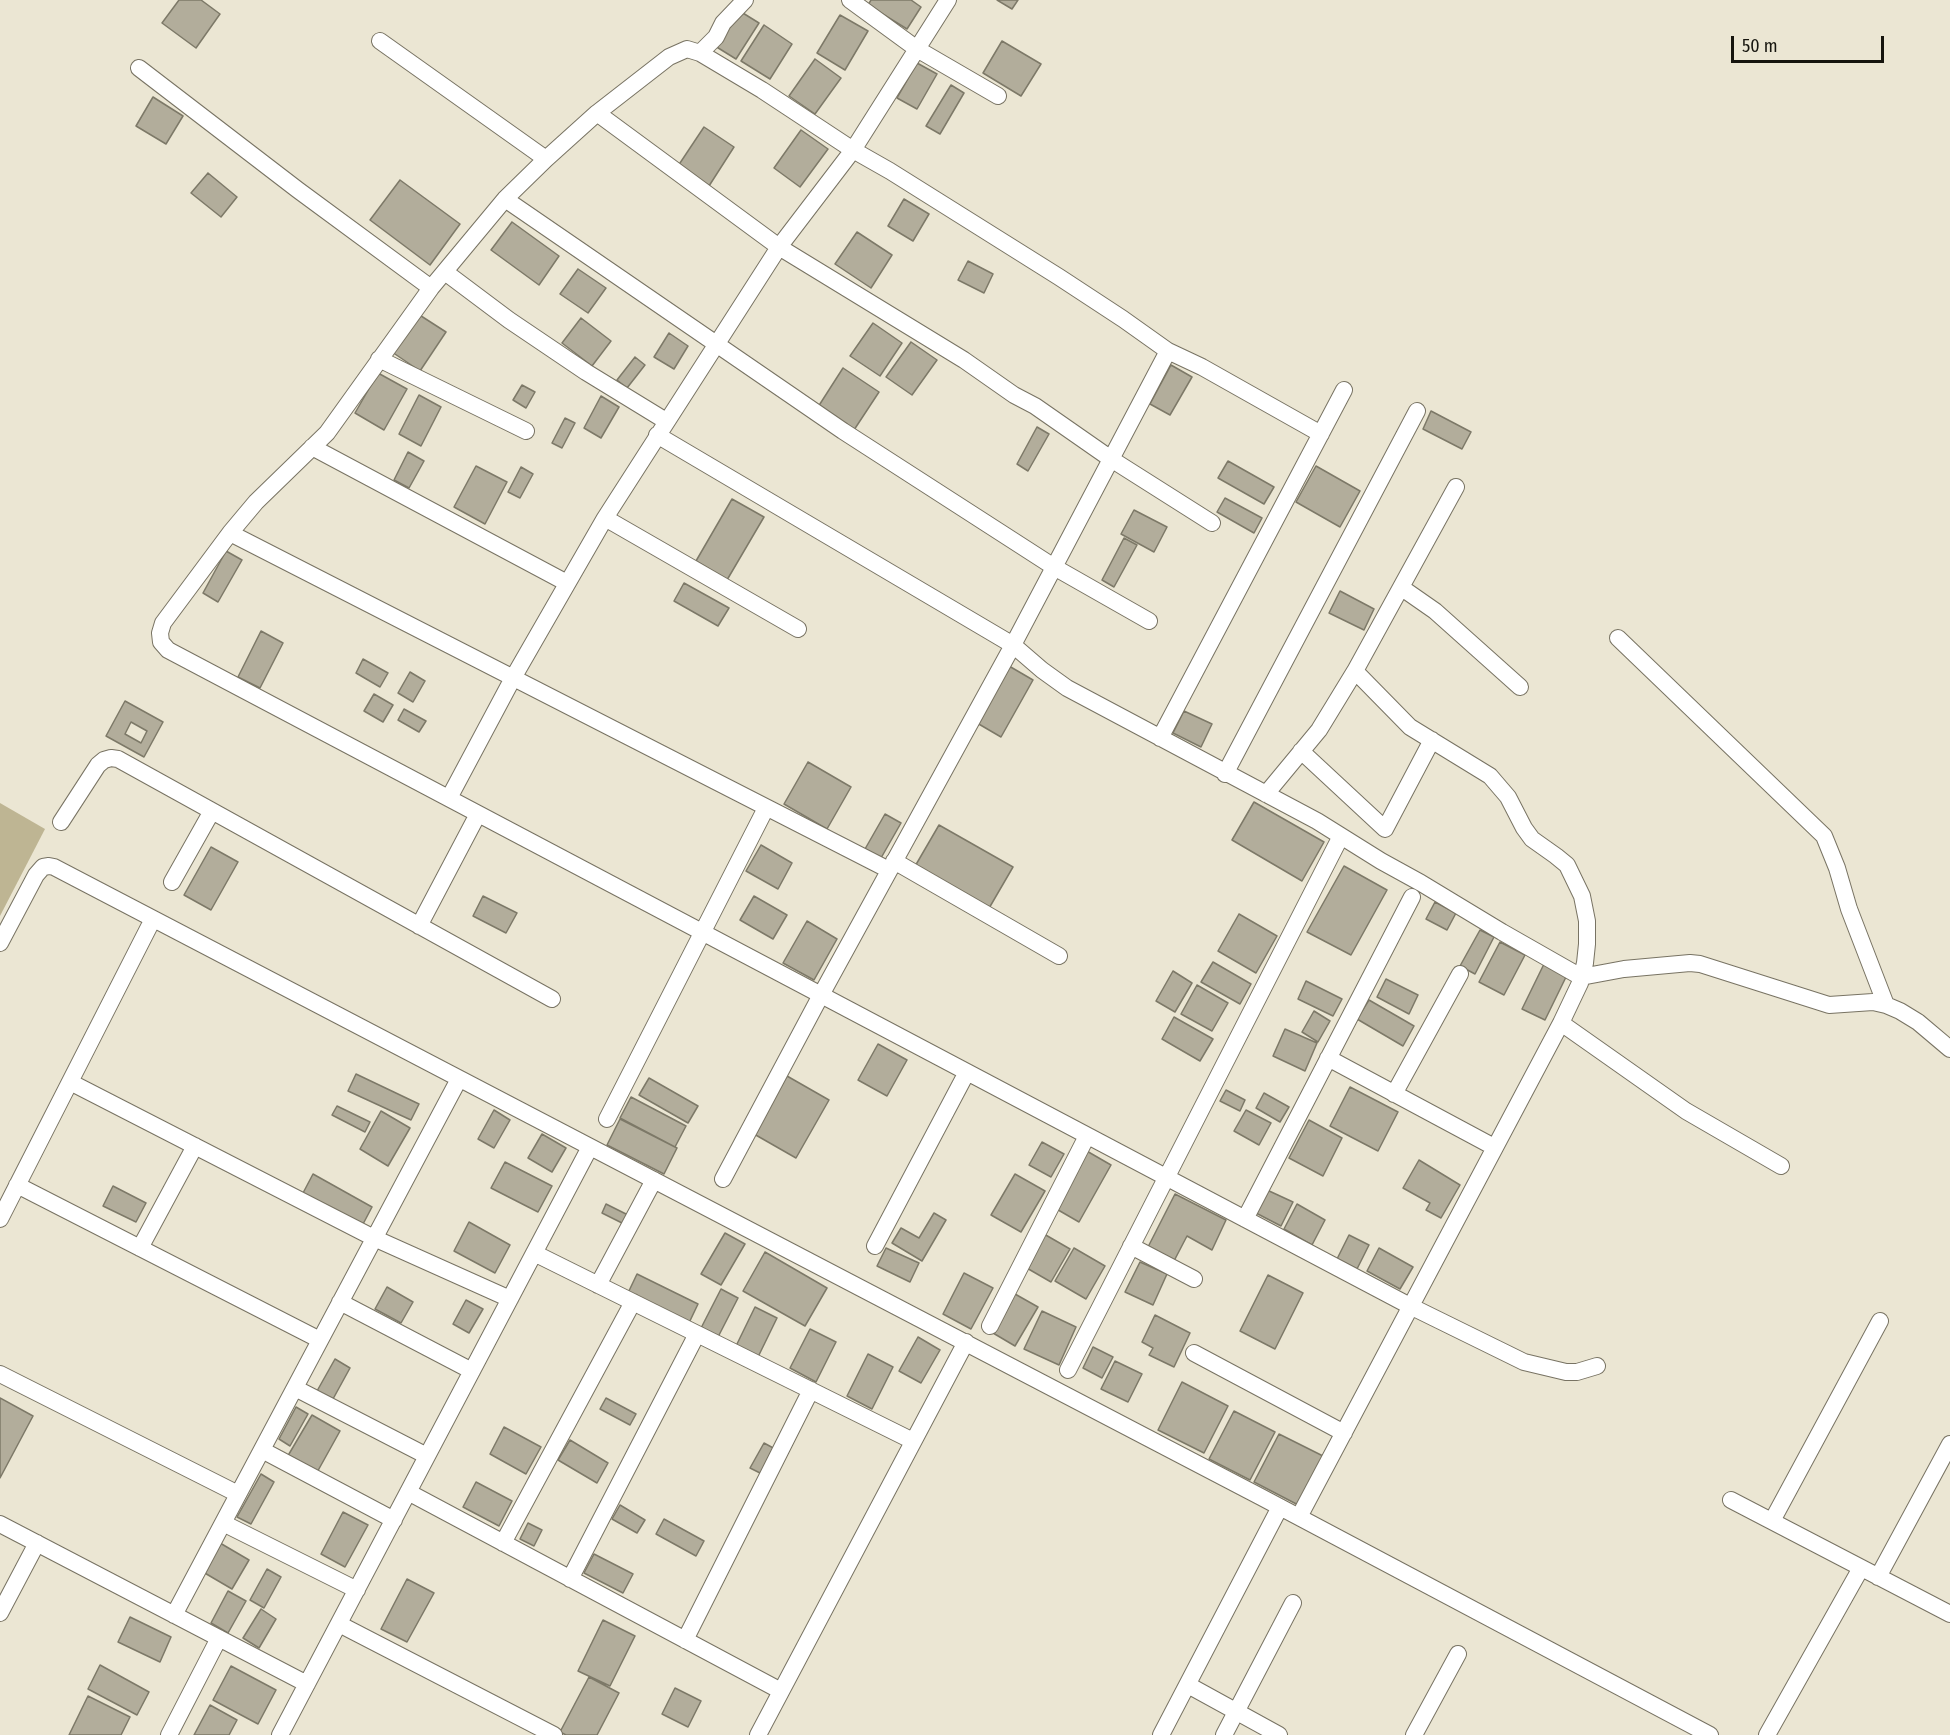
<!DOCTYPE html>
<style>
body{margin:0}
#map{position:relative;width:1950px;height:1735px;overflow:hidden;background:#ebe6d3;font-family:"Fira Sans Condensed",sans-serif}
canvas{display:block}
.scale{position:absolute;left:1731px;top:36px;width:153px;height:27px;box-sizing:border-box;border:3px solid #16150e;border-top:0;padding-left:8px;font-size:18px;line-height:21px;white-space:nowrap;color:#16150e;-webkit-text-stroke:4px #ebe6d3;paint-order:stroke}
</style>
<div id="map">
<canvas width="1950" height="1735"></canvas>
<div class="scale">50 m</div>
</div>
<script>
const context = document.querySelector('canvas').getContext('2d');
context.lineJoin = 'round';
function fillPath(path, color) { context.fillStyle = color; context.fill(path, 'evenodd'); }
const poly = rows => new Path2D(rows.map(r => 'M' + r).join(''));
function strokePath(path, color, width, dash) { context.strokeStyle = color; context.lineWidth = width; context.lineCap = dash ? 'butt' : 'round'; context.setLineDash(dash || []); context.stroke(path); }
fillPath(poly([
 [0,803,45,829,0,916]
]), '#beb593');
const building = poly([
 [179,0,201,0,220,14,196,48,162,23,179,0],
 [871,0,911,0,921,7,907,29,868,5,871,0],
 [997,0,1018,0,1012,9,997,0],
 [738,10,759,23,736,59,715,46,738,10],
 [840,15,868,31,845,70,817,53,840,15],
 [764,25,792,44,770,79,741,61,764,25],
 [1002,41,1041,64,1021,96,983,73,1002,41],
 [815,59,841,78,815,114,789,96,815,59],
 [917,63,937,74,917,109,897,98,917,63],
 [951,85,964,93,940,134,926,126,951,85],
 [153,97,183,116,166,144,136,126,153,97],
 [704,127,734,147,709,186,678,166,704,127],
 [801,130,828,149,800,187,774,168,801,130],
 [208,173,237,197,221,217,191,193,208,173],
 [400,180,460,224,430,265,370,220,400,180],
 [904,199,929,214,913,241,888,226,904,199],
 [512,222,559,256,539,285,491,250,512,222],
 [857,232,892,255,871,288,835,264,857,232],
 [968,261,993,274,984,293,958,280,968,261],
 [578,269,606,288,588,313,560,294,578,269],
 [418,314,446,332,420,371,392,352,418,314],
 [581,318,611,341,592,366,562,343,581,318],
 [873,323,902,343,880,376,850,356,873,323],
 [669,333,688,346,674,369,654,357,669,333],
 [911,342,937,360,912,395,886,377,911,342],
 [635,357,645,365,627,388,617,380,635,357],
 [1171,365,1192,377,1170,415,1150,404,1171,365],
 [843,368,879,392,854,430,818,407,843,368],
 [378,373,407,389,384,430,355,413,378,373],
 [522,385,535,392,526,408,513,400,522,385],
 [419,395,441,407,421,446,399,434,419,395],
 [601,396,619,407,601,438,584,428,601,396],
 [1431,411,1471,432,1462,449,1423,429,1431,411],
 [565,418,575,423,562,448,552,443,565,418],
 [1037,427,1049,434,1028,471,1017,464,1037,427],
 [408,452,424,461,409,488,394,480,408,452],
 [1228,461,1274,487,1264,504,1218,478,1228,461],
 [476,466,507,482,485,524,454,507,476,466],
 [1316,466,1360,491,1340,527,1296,502,1316,466],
 [521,467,533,474,520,498,508,492,521,467],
 [1225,498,1262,518,1254,533,1217,512,1225,498],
 [732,499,764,517,727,580,696,561,732,499],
 [1134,510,1167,527,1154,552,1121,534,1134,510],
 [1124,538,1137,545,1114,587,1102,580,1124,538],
 [226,551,242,560,218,602,203,593,226,551],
 [684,583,729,608,718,626,674,601,684,583],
 [1340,591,1374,609,1364,630,1329,613,1340,591],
 [261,631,283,643,260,688,238,677,261,631],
 [363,659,388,673,380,687,356,673,363,659],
 [1009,666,1033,680,1001,737,977,723,1009,666],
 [410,672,425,681,413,702,398,693,410,672],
 [374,694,393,705,383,722,364,711,374,694],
 [125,701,163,722,144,757,106,736,125,701],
 [131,722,147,731,141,743,125,734,131,722],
 [404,709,426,721,419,732,398,720,404,709],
 [1184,711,1212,724,1201,747,1173,733,1184,711],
 [808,762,851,787,827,829,784,804,808,762],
 [1254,802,1324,842,1302,881,1232,840,1254,802],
 [885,814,901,823,881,858,865,849,885,814],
 [939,825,1013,867,988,910,914,868,939,825],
 [761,845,792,863,778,889,746,871,761,845],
 [211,847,238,862,211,910,184,895,211,847],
 [1344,866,1387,890,1351,955,1307,932,1344,866],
 [483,896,517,913,506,933,473,916,483,896],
 [754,896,787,915,773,939,740,920,754,896],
 [1435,902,1456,913,1447,930,1426,919,1435,902],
 [1239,914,1277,936,1256,973,1218,951,1239,914],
 [807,921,837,939,814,980,783,963,807,921],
 [1480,930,1494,937,1475,974,1460,966,1480,930],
 [1500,942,1525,955,1504,995,1479,982,1500,942],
 [1213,962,1251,984,1240,1004,1201,982,1213,962],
 [1544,964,1567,975,1545,1020,1522,1009,1544,964],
 [1173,971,1192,983,1175,1012,1156,1001,1173,971],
 [1386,979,1418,995,1409,1014,1377,997,1386,979],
 [1306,981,1342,999,1333,1016,1298,999,1306,981],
 [1197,985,1228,1003,1212,1031,1181,1014,1197,985],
 [1369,1000,1414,1026,1403,1046,1357,1019,1369,1000],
 [1314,1011,1330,1021,1318,1042,1302,1032,1314,1011],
 [1174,1017,1213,1039,1200,1061,1162,1039,1174,1017],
 [1285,1029,1317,1043,1305,1071,1273,1056,1285,1029],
 [878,1044,907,1060,887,1096,858,1080,878,1044],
 [356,1074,419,1104,411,1120,348,1091,356,1074],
 [787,1076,829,1100,796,1158,754,1134,787,1076],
 [649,1078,698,1106,688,1123,639,1095,649,1078],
 [1350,1087,1398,1112,1378,1151,1330,1126,1350,1087],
 [1226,1090,1245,1100,1240,1111,1220,1101,1226,1090],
 [1264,1093,1289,1107,1280,1122,1256,1108,1264,1093],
 [631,1097,686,1126,675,1147,620,1118,631,1097],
 [337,1106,370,1122,365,1132,332,1115,337,1106],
 [494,1110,510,1120,494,1148,478,1139,494,1110],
 [1246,1110,1271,1123,1259,1145,1234,1131,1246,1110],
 [381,1111,410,1128,388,1166,360,1149,381,1111],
 [620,1119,677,1148,664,1174,607,1145,620,1119],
 [1309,1120,1342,1138,1323,1176,1289,1158,1309,1120],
 [542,1134,566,1148,552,1172,528,1158,542,1134],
 [1042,1142,1064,1154,1051,1177,1029,1165,1042,1142],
 [1085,1150,1111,1165,1079,1222,1053,1207,1085,1150],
 [1419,1160,1460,1185,1441,1218,1426,1210,1430,1203,1403,1188,1419,1160],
 [505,1162,552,1186,538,1212,491,1188,505,1162],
 [313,1174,372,1207,362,1226,303,1193,313,1174],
 [1015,1174,1045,1191,1021,1232,991,1215,1015,1174],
 [113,1186,146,1203,136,1222,103,1206,113,1186],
 [1267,1190,1293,1202,1281,1226,1256,1213,1267,1190],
 [1175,1194,1226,1220,1212,1250,1187,1236,1174,1261,1148,1247,1175,1194],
 [606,1204,628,1215,624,1224,602,1213,606,1204],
 [1297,1204,1325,1220,1312,1245,1284,1229,1297,1204],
 [934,1213,946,1220,922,1261,892,1243,901,1228,919,1238,934,1213],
 [469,1222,510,1245,495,1273,454,1251,469,1222],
 [725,1233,745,1244,721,1285,701,1274,725,1233],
 [1044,1234,1070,1249,1051,1282,1025,1267,1044,1234],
 [1349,1235,1369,1245,1357,1269,1337,1259,1349,1235],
 [886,1248,919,1263,910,1282,877,1266,886,1248],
 [1074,1248,1105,1266,1086,1299,1055,1281,1074,1248],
 [1379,1248,1413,1267,1400,1289,1367,1271,1379,1248],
 [765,1252,827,1288,805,1326,743,1291,765,1252],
 [1140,1262,1167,1274,1153,1305,1125,1292,1140,1262],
 [964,1273,993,1288,971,1329,943,1314,964,1273],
 [637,1274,698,1304,688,1325,627,1295,637,1274],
 [1268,1275,1303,1293,1275,1349,1240,1331,1268,1275],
 [387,1287,413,1302,401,1323,375,1309,387,1287],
 [721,1289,738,1298,717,1339,700,1330,721,1289],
 [1015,1294,1038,1307,1015,1346,993,1333,1015,1294],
 [466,1300,483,1309,469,1333,453,1324,466,1300],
 [755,1307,777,1318,758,1357,736,1346,755,1307],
 [1042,1311,1076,1327,1059,1365,1024,1349,1042,1311],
 [1155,1315,1190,1333,1174,1367,1149,1355,1153,1348,1142,1342,1155,1315],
 [810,1329,836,1342,816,1382,790,1368,810,1329],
 [918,1337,940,1350,921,1383,899,1371,918,1337],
 [1093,1347,1113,1357,1102,1378,1083,1368,1093,1347],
 [868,1354,893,1367,872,1409,847,1396,868,1354],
 [335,1359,350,1368,333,1399,317,1391,335,1359],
 [1115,1361,1142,1374,1128,1402,1101,1389,1115,1361],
 [1182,1382,1228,1406,1204,1453,1158,1430,1182,1382],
 [0,1398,33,1416,0,1478,0,1398],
 [606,1398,636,1414,630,1425,600,1409,606,1398],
 [296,1407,308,1414,290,1446,279,1439,296,1407],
 [1234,1411,1275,1432,1250,1480,1209,1459,1234,1411],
 [312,1415,340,1431,315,1476,286,1459,312,1415],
 [504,1427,541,1447,526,1474,490,1454,504,1427],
 [1279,1434,1329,1459,1304,1508,1254,1482,1279,1434],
 [570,1440,608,1463,597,1483,558,1460,570,1440],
 [764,1443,777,1450,764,1475,750,1468,764,1443],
 [261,1474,274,1482,251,1524,237,1517,261,1474],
 [476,1482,512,1501,499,1526,463,1507,476,1482],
 [620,1505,645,1520,637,1533,612,1519,620,1505],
 [343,1512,368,1525,345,1567,321,1554,343,1512],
 [664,1519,704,1541,696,1556,656,1534,664,1519],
 [528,1523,542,1530,534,1546,520,1539,528,1523],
 [220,1543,249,1560,232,1589,203,1572,220,1543],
 [594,1554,633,1574,623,1593,584,1573,594,1554],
 [267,1569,281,1577,264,1608,250,1600,267,1569],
 [407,1579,434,1593,407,1642,381,1629,407,1579],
 [228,1591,246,1601,228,1633,211,1623,228,1591],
 [261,1609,276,1619,259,1648,243,1638,261,1609],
 [130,1617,171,1637,160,1662,118,1642,130,1617],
 [603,1620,635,1636,610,1686,578,1671,603,1620],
 [100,1665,149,1692,137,1715,88,1689,100,1665],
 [231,1666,276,1690,258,1724,213,1700,231,1666],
 [589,1677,619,1693,597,1735,566,1735,560,1732,589,1677],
 [675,1688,701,1701,688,1727,662,1714,675,1688],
 [88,1696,130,1717,121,1735,69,1735,88,1696],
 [210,1705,237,1720,229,1735,194,1735,210,1705]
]);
fillPath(building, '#b2ad9b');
strokePath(building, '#7d7968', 1.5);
const street = poly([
 [850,0,917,49,998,96],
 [380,41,546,159],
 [700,53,716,37,723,23,745,0],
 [139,68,298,190,431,288],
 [597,113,779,247,964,360,1014,395,1035,406,1111,459,1212,523],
 [505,199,843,431,1054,567,1149,621],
 [445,272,509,320,586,372,666,421],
 [379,359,526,431],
 [1321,434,1202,367,1168,351,1123,319,1059,277,890,171,853,150,762,90,700,53,687,49,669,57,597,113,546,159,505,199,431,288,327,433,256,502,230,533,163,623,160,633,161,642,168,650,1410,1306,1524,1362,1566,1372,1577,1372,1597,1366],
 [657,435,1013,645,1042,670,1067,688,1317,821,1381,861,1421,883,1502,932,1581,977,1624,969,1690,963,1700,964,1829,1005,1873,1002,1886,1005,1900,1011,1918,1022,1950,1049],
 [312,447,567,583],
 [605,518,798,629],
 [230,533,889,870],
 [1402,588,1435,611,1520,687],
 [1618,638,1824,836,1837,868,1849,909,1886,1005],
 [1160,738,1344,390],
 [1301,751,1385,829,1432,740],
 [1225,774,1417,411],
 [1266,794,1319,730,1355,671,1456,487],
 [449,798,513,678,605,518,779,247,853,150,948,0],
 [61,822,98,765,104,760,111,758,118,759,552,999],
 [894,861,1059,956],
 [172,882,212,811],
 [419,926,478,814],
 [0,943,36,875,43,867,49,866,54,867,1261,1497,1710,1735],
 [1561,1023,1686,1111,1781,1166],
 [1328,1058,1494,1147],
 [70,1082,374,1238,510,1299],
 [1394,1094,1460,974],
 [607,1119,766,808],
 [723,1179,821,995,1013,645,1168,351],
 [17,1185,320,1340],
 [0,1219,153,919],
 [1245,1219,1412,897],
 [875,1246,967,1072],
 [1131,1246,1194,1279],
 [140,1248,195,1146],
 [534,1253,913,1441],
 [598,1285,654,1180],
 [340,1302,472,1371],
 [990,1326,1087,1136],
 [1194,1353,1344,1433],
 [1068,1370,1341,836],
 [0,1374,238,1494],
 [295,1388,427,1456],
 [262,1450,394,1520],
 [408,1492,781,1691],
 [1731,1500,1950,1614],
 [1299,1517,1561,1023,1580,983,1585,963,1587,944,1587,921,1582,896,1567,865,1556,856,1532,839,1524,828,1508,797,1490,776,1410,727,1355,671],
 [1772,1521,1880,1321],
 [223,1523,357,1590],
 [0,1524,307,1684],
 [503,1543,633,1302],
 [1878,1577,1950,1444],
 [570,1579,697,1334],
 [0,1613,37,1543],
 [174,1615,459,1079],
 [339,1624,554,1735],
 [685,1640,811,1390],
 [1188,1685,1279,1735],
 [169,1735,219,1638],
 [280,1735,590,1147],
 [758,1735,966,1342],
 [1161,1735,1280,1507],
 [1224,1735,1293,1603],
 [1414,1735,1458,1654],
 [1767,1735,1861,1568]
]);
strokePath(street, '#787363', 18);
strokePath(street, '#fff', 16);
</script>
